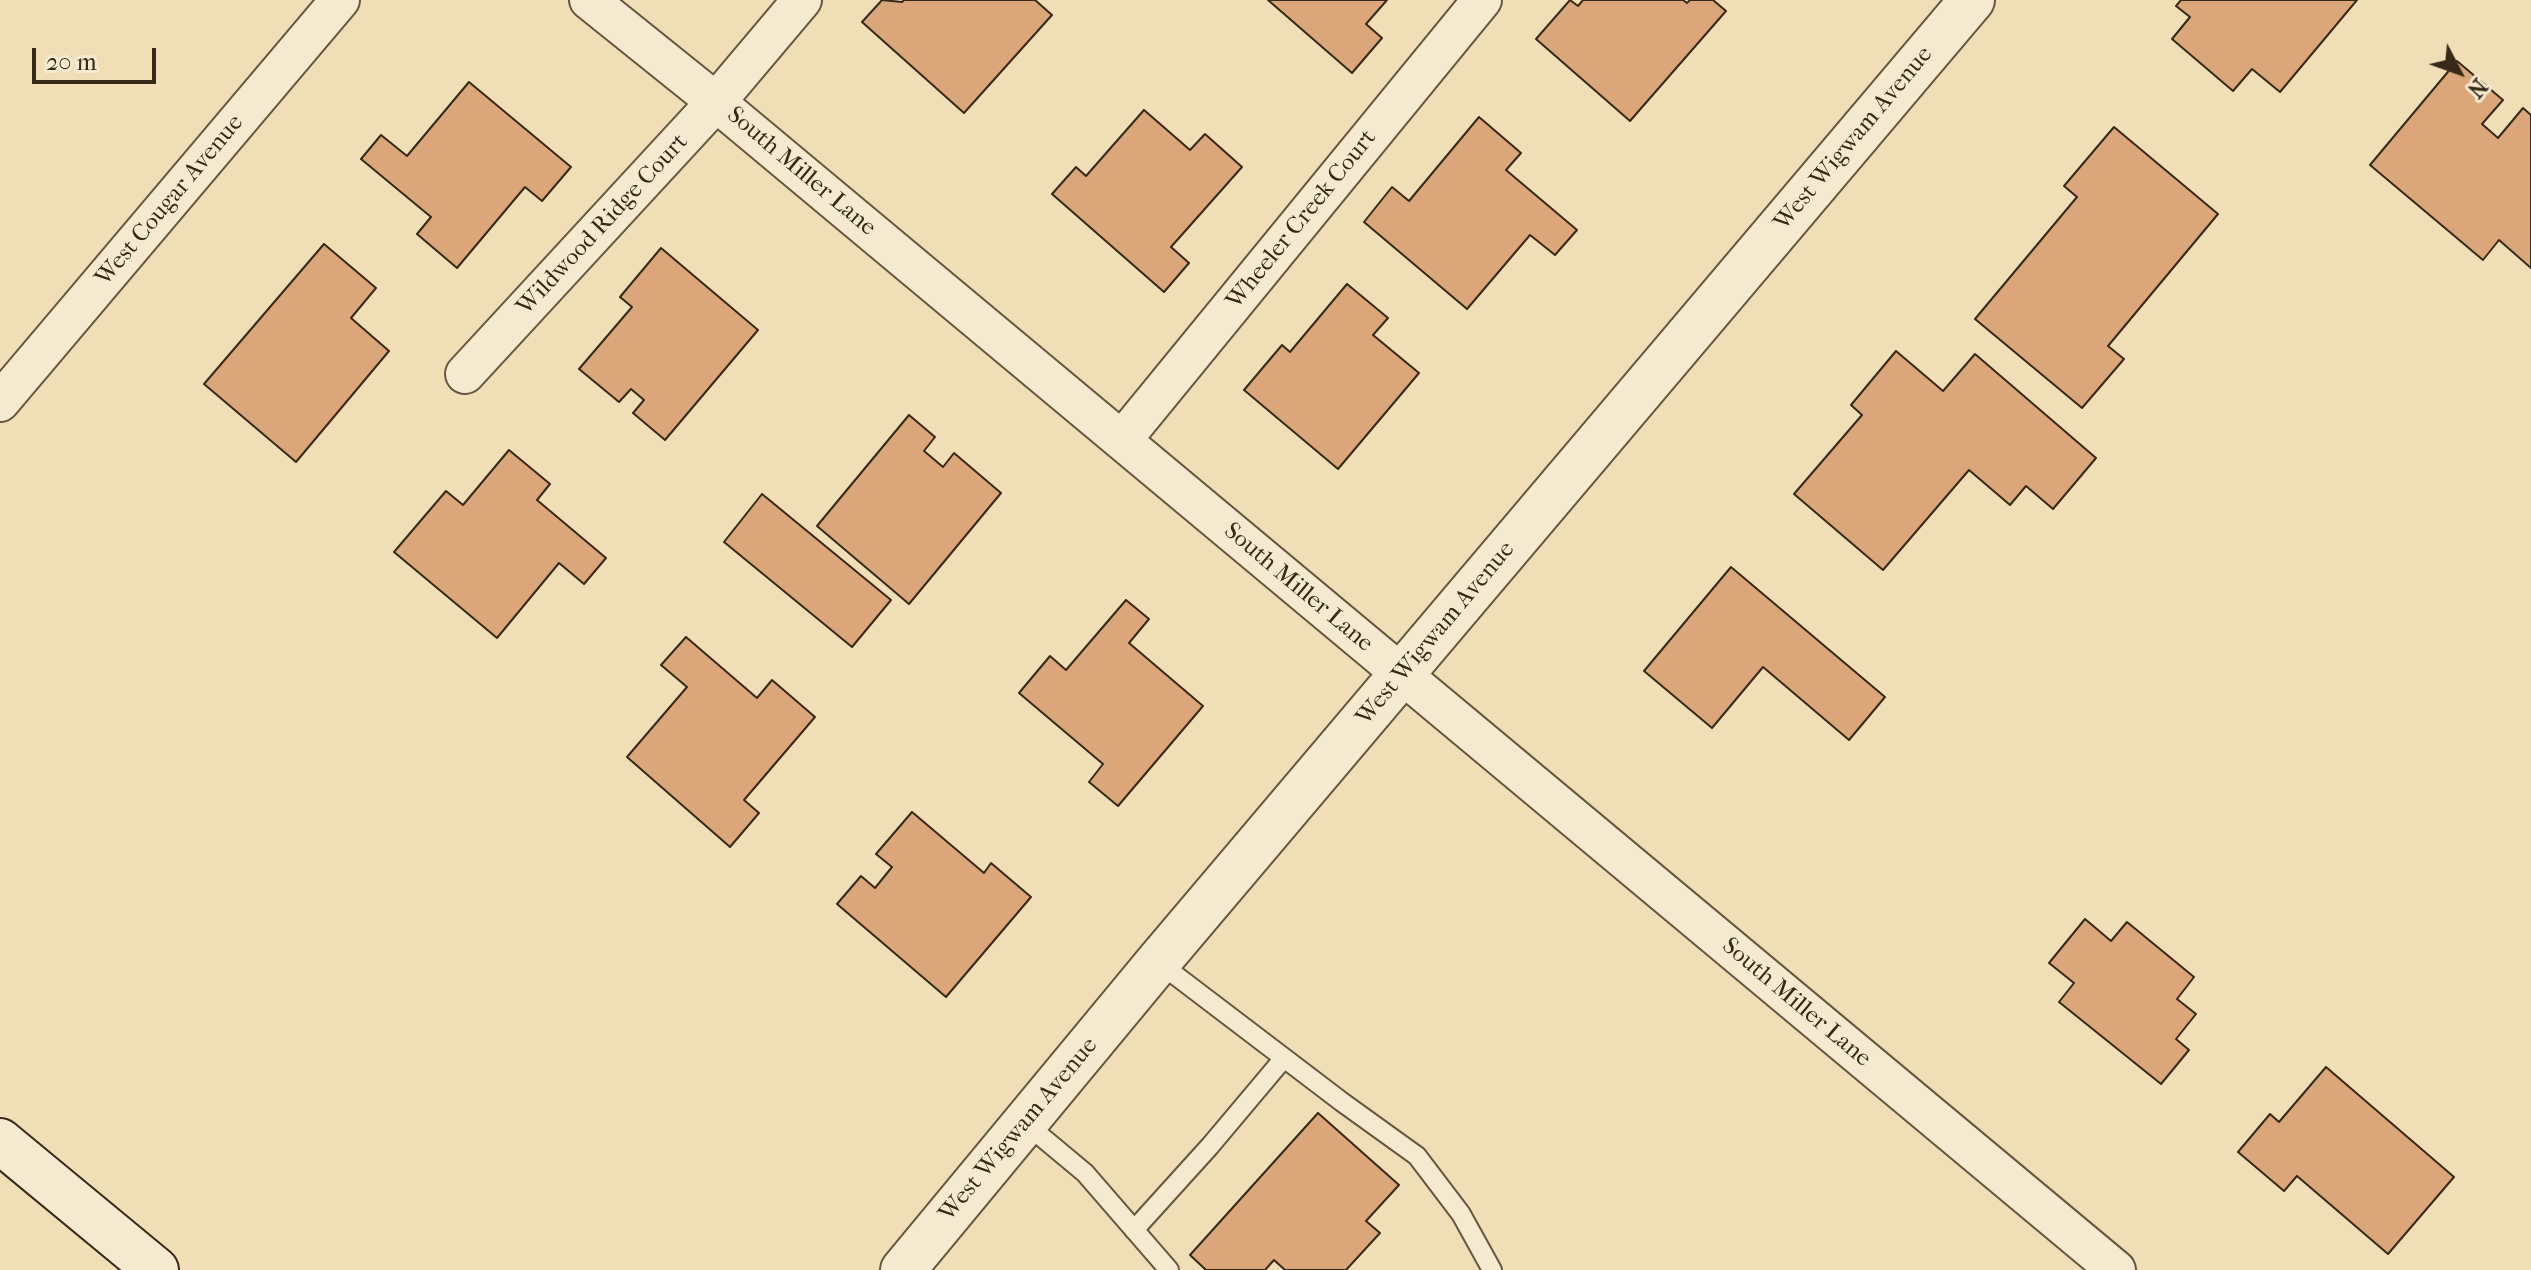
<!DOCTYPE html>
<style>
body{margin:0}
#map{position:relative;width:2531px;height:1270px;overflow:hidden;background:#f0deb6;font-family:"IM FELL French Canon",serif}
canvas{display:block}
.north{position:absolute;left:2419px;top:32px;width:80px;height:80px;-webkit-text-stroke:6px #f5ead0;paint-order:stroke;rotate:131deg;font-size:22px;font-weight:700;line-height:32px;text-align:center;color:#372917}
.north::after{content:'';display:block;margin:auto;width:28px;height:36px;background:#372917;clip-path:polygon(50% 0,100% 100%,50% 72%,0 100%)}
.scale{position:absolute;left:32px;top:48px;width:124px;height:36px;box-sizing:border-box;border:4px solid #372917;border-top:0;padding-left:10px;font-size:24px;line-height:28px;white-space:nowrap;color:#372917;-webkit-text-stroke:6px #f5ead0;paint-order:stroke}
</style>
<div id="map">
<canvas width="2531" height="1270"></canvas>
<div class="north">N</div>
<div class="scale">20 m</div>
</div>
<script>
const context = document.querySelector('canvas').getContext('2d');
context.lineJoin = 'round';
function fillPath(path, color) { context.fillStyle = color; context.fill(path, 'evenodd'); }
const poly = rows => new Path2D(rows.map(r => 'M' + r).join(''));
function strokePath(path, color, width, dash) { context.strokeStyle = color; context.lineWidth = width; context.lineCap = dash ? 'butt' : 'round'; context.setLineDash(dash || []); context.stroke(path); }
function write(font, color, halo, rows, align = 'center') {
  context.font = font + ' "IM FELL French Canon",serif'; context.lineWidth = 6; context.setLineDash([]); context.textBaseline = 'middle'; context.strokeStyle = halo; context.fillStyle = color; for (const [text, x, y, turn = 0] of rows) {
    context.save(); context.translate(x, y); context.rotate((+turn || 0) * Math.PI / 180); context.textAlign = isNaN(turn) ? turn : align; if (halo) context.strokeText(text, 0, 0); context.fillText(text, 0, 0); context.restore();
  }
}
const building = poly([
 [882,0,902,2,904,0,1035,0,1052,15,964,113,862,22,882,0],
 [1268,0,1387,0,1366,24,1382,38,1352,73,1268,0],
 [1570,0,1578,6,1583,0,1683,0,1687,3,1690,0,1713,0,1726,11,1630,121,1536,39,1570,0],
 [2181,0,2357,0,2280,92,2252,69,2233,91,2172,39,2190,17,2176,6,2181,0],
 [2457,61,2503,100,2482,124,2498,138,2523,108,2531,115,2531,268,2499,240,2483,260,2370,165,2457,61],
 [469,82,571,167,542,201,525,187,457,268,417,234,431,217,361,159,381,135,407,156,469,82],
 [1144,110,1190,150,1205,134,1242,167,1171,247,1189,263,1164,292,1052,194,1076,167,1086,176,1144,110],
 [1479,117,1521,153,1506,170,1577,230,1555,255,1530,235,1467,309,1364,222,1392,187,1409,201,1479,117],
 [2114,127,2218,214,2108,346,2124,359,2082,408,1975,319,2077,197,2064,186,2114,127],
 [324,244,376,288,351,318,389,351,296,462,204,384,324,244],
 [661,248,758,330,665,440,633,413,644,400,631,389,619,402,579,369,632,307,620,297,661,248],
 [1347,284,1388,318,1373,335,1419,373,1338,469,1244,390,1282,345,1290,352,1347,284],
 [1896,351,1943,391,1975,354,2096,458,2053,509,2026,486,2010,505,1969,470,1883,570,1794,494,1862,415,1851,405,1896,351],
 [909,415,935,437,924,451,943,467,954,453,1001,493,909,604,817,526,909,415],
 [509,450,550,484,537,500,606,558,584,584,559,563,497,638,394,552,446,491,463,505,509,450],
 [762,494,891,600,852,647,724,542,762,494],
 [1731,567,1885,697,1849,740,1763,667,1712,728,1644,671,1731,567],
 [1126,600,1149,619,1129,643,1203,706,1118,806,1089,782,1103,764,1019,693,1050,656,1066,670,1126,600],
 [686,637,757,698,772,680,815,717,744,800,759,813,730,847,627,757,687,687,661,665,686,637],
 [912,812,984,873,991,863,1031,897,946,997,837,904,861,876,875,888,892,867,876,854,912,812],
 [2085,919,2111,941,2127,922,2194,977,2177,999,2196,1014,2176,1039,2189,1050,2161,1084,2059,1002,2074,983,2049,963,2085,919],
 [2326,1067,2454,1177,2388,1254,2297,1176,2284,1191,2238,1152,2270,1114,2279,1122,2326,1067],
 [1318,1113,1399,1185,1366,1221,1380,1233,1346,1270,1285,1270,1274,1260,1265,1270,1206,1270,1190,1255,1318,1113]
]);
fillPath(building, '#daa67a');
strokePath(building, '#372917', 2);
const service = poly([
 [1158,962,1342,1102,1417,1156,1461,1214,1492,1270],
 [1025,1123,1085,1173,1169,1270],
 [1134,1230,1210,1146,1284,1058]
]);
const minor = poly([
 [589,0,716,102,2116,1270],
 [465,374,716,102,802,0],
 [0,402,340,0],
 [1122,440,1482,0]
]);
const tertiary = poly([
 [903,1270,1158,962,1972,0]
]);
const secondary = poly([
 [0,1141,156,1270]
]);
strokePath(service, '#65563f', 22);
strokePath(minor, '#65563f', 42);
strokePath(tertiary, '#65563f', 48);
strokePath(secondary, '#372917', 48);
strokePath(service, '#f5ead0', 18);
strokePath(minor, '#f5ead0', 38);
strokePath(tertiary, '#f5ead0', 44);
strokePath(secondary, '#f5ead0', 44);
write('24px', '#372917', '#f5ead0', [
 ["West Wigwam Avenue",1854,139,-50],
 ["South Miller Lane",801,172,40],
 ["West Cougar Avenue",170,201,-50],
 ["Wheeler Creek Court",1302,220,-51],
 ["Wildwood Ridge Court",603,225,-47],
 ["South Miller Lane",1298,588,40],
 ["West Wigwam Avenue",1436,634,-50],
 ["South Miller Lane",1796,1003,40],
 ["West Wigwam Avenue",1019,1130,-50]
]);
</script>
